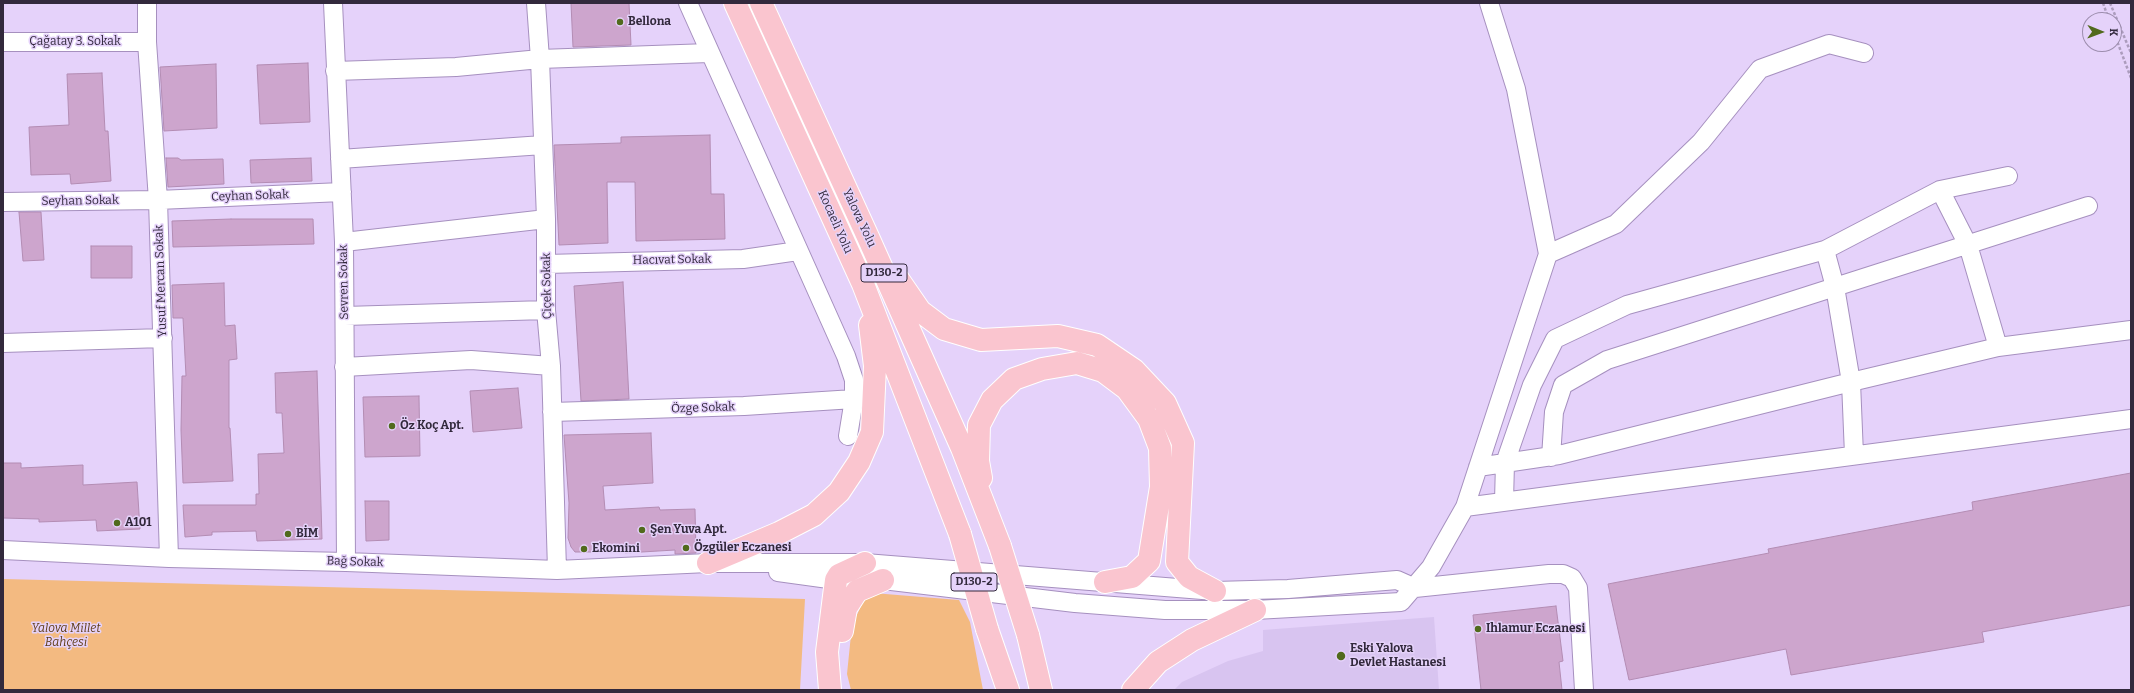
<!DOCTYPE html>
<meta charset="utf-8">
<style>
body{margin:0}
#map{position:relative;width:2134px;height:693px;overflow:hidden;background:#e5d2fa;font-family:Bitter,serif}
canvas{display:block}
.frame{position:absolute;inset:0;border:4px solid #32293c;pointer-events:none}
.north{position:absolute;left:2082px;top:12px;width:40px;height:40px;box-sizing:border-box;background:#e5d2fa;border:1px solid #9d8eae;border-radius:50%;rotate:91deg;font-size:11px;font-weight:700;line-height:16px;text-align:center;color:#32293c}
.north::after{content:'';display:block;margin:auto;width:14px;height:18px;background:#516a1c;clip-path:polygon(50% 0,100% 100%,50% 72%,0 100%)}
</style>
<div id="map">
<canvas width="2134" height="693"></canvas>
<div class="frame"></div>
<div class="north">K</div>
</div>
<script>
const context = document.querySelector('canvas').getContext('2d');
context.lineJoin = 'round';
function fillPath(path, color) { context.fillStyle = color; context.fill(path, 'evenodd'); }
const poly = rows => new Path2D(rows.map(r => 'M' + r).join(''));
function strokePath(path, color, width, dash) { context.strokeStyle = color; context.lineWidth = width; context.lineCap = dash ? 'butt' : 'round'; context.setLineDash(dash || []); context.stroke(path); }
function write(font, color, halo, rows, align = 'center') {
  context.font = font + ' Bitter,serif'; context.lineWidth = 3; context.setLineDash([]); context.textBaseline = 'middle'; context.strokeStyle = halo; context.fillStyle = color; for (const [text, x, y, turn = 0] of rows) {
    context.save(); context.translate(x, y); context.rotate((+turn || 0) * Math.PI / 180); context.textAlign = isNaN(turn) ? turn : align; if (halo) context.strokeText(text, 0, 0); context.fillText(text, 0, 0); context.restore();
  }
}
fillPath(poly([
 [1434,617,1439,690,1174,690,1182,682,1228,661,1263,651,1263,630]
]), '#d8c4f0');
fillPath(poly([
 [3,579,805,599,800,690,3,690],
 [873,593,959,600,970,622,983,690,851,690,847,674,852,625,863,602]
]), '#f3ba81');
const building = poly([
 [571,3,629,3,631,45,573,47,571,3],
 [308,63,310,122,260,124,257,65,308,63],
 [216,64,217,128,164,131,160,67,216,64],
 [102,73,105,131,108,131,111,181,71,184,70,174,31,175,29,127,69,125,67,74,102,73],
 [710,135,711,194,724,194,725,239,636,241,635,182,607,182,608,243,559,245,554,145,621,143,621,137,710,135],
 [166,158,178,158,181,160,223,159,224,184,168,187,166,158],
 [311,158,312,181,251,183,250,160,311,158],
 [19,212,41,212,44,260,23,261,19,212],
 [231,219,313,219,314,244,173,247,172,221,231,219],
 [91,246,132,246,132,278,91,278,91,246],
 [623,282,629,399,581,401,574,286,623,282],
 [224,283,225,326,235,325,237,359,229,360,229,428,230,428,233,481,183,483,181,430,182,376,186,376,183,318,173,318,172,285,224,283],
 [317,371,322,539,257,541,256,531,212,532,212,535,185,537,183,505,256,505,256,494,259,494,258,454,284,453,282,413,276,413,275,373,317,371],
 [518,388,522,428,473,432,470,391,518,388],
 [419,396,420,456,365,457,363,397,419,396],
 [651,433,653,483,603,486,605,510,659,507,660,510,695,509,696,553,675,554,675,550,625,553,625,552,575,552,571,547,568,538,569,503,564,435,651,433],
 [3,463,21,463,21,468,83,465,83,485,137,482,140,529,97,531,96,520,39,522,39,519,3,518,3,463],
 [2131,473,2131,605,1982,632,1984,642,1791,675,1786,649,1629,680,1608,584,1769,553,1768,549,1973,510,1972,502,2131,473],
 [365,501,389,501,389,540,366,541,365,501],
 [1556,606,1563,661,1559,662,1562,690,1481,690,1473,615,1556,606]
]);
fillPath(building, '#cda5cd');
strokePath(building, '#b38cb3', 1);
const street = poly([
 [147,3,147,42,158,200,169,558],
 [333,3,344,242,346,562],
 [536,3,540,59,546,219,546,310,551,366,557,570],
 [688,3,846,356,854,380,854,399,848,436],
 [3,42,147,42],
 [335,71,456,67,540,59,709,53],
 [340,159,543,145],
 [1940,190,1968,245,1998,347],
 [3,202,158,200,342,192],
 [344,242,546,219],
 [1825,250,1835,287,1851,382,1854,455],
 [1548,254,1616,224,1701,142,1760,69,1829,44,1864,53],
 [546,264,743,259,798,251],
 [345,316,546,310],
 [3,343,163,338],
 [344,367,471,360,551,366],
 [552,412,744,406,854,399],
 [1551,457,1554,412,1563,385,1607,360,2088,206],
 [1478,467,1559,455,1851,382,1998,347,2131,330],
 [1504,501,1505,463,1532,385,1555,339,1627,305,1825,250,1940,190,2008,176],
 [1465,507,2131,419],
 [3,550,169,558,346,562,557,570,708,563,865,563,1215,591,1288,589,1397,580,1415,588,1549,574,1563,574,1572,578,1578,588,1584,690],
 [778,572,836,580,883,580,1075,603,1165,610,1255,610,1401,602,1431,567,1465,507,1548,254,1516,89,1489,3]
]);
const highway = poly([
 [735,3,863,284,960,534],
 [761,3,868,237,962,448,1000,546],
 [898,279,920,311,944,329,981,340,1058,336,1097,345,1134,370,1165,403,1183,443,1177,562,1189,577,1215,591],
 [981,478,978,461,979,425,992,400,1014,379,1042,369,1077,363,1103,371,1127,389,1149,419,1160,448,1161,487,1149,561,1132,577,1105,582],
 [708,563,779,533,814,515,839,492,859,462,872,432,875,366,870,325],
 [987,629,1008,690],
 [842,631,846,608,857,591,883,580],
 [1028,635,1041,690],
 [830,690,827,652,836,580,839,575,865,563],
 [1133,690,1158,662,1192,640,1255,610]
]);
strokePath(street, '#a690bf', 20);
strokePath(highway, '#fff', 24);
strokePath(poly([
 [2103,3,2109,20],
 [2110,3,2131,53],
 [2114,33,2131,78]
]), '#ac9cbd', 2.5, [3, 2]);
strokePath(street, '#fff', 18);
strokePath(highway, '#fac5cf', 22);
const highwayBridge = poly([
 [960,534,987,629],
 [1000,546,1028,635]
]);
strokePath(highwayBridge, '#fff', 24, []);
strokePath(highwayBridge, '#fac5cf', 22);
for (const [x, y, r, color] of [
 [620,22,4,"#516a1c"],
 [392,426,4,"#516a1c"],
 [117,523,4,"#516a1c"],
 [642,530,4,"#516a1c"],
 [288,534,4,"#516a1c"],
 [686,548,4,"#516a1c"],
 [584,549,4,"#516a1c"],
 [1478,629,4,"#516a1c"],
 [1341,656,5,"#516a1c"]
]) { const dot = new Path2D(); dot.arc(x, y, r, 0, 2 * Math.PI); context.fillStyle = color; context.fill(dot); strokePath(dot, '#e5d2fa', 1.5); }
for (const [x, y, w] of [
 [884,273,46],
 [974,582,46]
]) { const box = new Path2D(); box.roundRect(x - w / 2, y - 9, w, 18, 3); context.fillStyle = '#e5d2fa'; context.fill(box); strokePath(box, '#32293c', 1); }
write('bold 11px', '#32293c', null, [
 ["D130-2",884,273],
 ["D130-2",974,582]
]);
write('bold 12px', '#32293c', '#e5d2fa', [
 ["Bellona",628,22],
 ["Öz Koç Apt.",400,426],
 ["A101",125,523],
 ["Şen Yuva Apt.",650,530],
 ["BİM",296,534],
 ["Özgüler Eczanesi",694,548],
 ["Ekomini",592,549],
 ["Ihlamur Eczanesi",1486,629],
 ["Eski Yalova",1350,649],
 ["Devlet Hastanesi",1350,663]
], 'left');
write('12px', '#32293c', '#e5d2fa', [
 ["Çağatay 3. Sokak",75,42],
 ["Ceyhan Sokak",250,196,-2],
 ["Seyhan Sokak",80,201,-1],
 ["Yalova Yolu",859,218,65],
 ["Kocaeli̇ Yolu",835,222,66],
 ["Hacıvat Sokak",672,260,-1],
 ["Yusuf Mercan Sokak",161,281,-92],
 ["Sevren Sokak",344,282,-91],
 ["Çiçek Sokak",547,286,-91],
 ["Özge Sokak",703,408,-2],
 ["Bağ Sokak",355,562,2]
]);
write('italic 12px', '#603e18', '#e5d2fa', [
 ["Yalova Millet",66,629],
 ["Bahçesi",66,643]
]);
</script>
